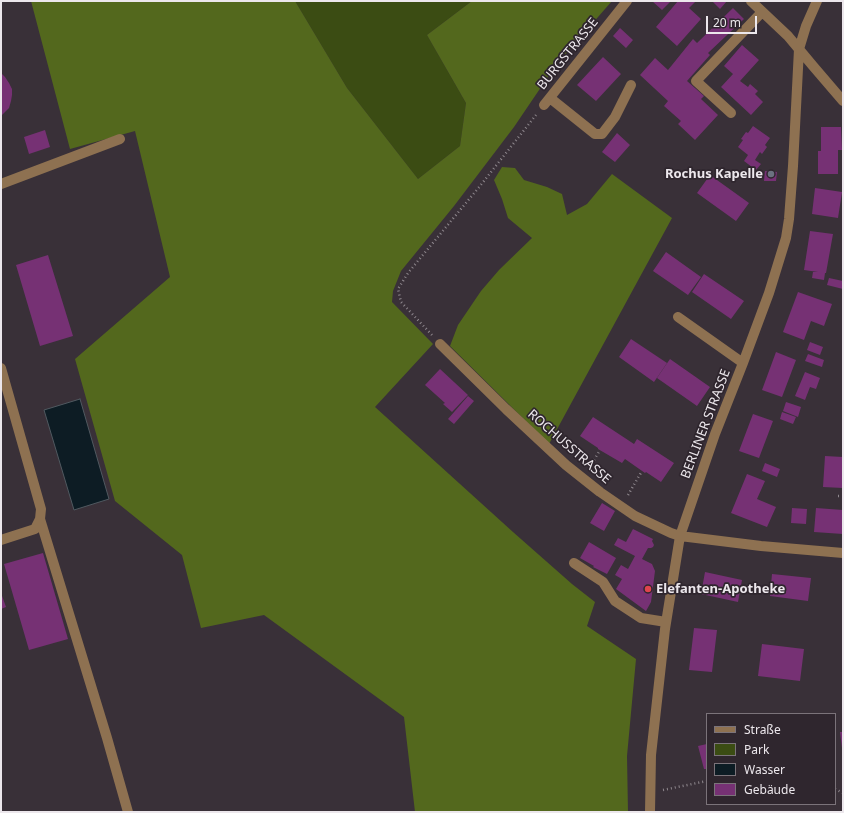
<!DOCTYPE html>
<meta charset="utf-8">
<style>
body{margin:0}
#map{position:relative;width:844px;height:813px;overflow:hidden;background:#393038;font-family:"Noto Sans",sans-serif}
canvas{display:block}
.frame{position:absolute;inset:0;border:2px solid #ece7ec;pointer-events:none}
.legend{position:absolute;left:706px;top:713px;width:130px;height:92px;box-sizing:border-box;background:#2f262e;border:1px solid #7b737a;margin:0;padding:5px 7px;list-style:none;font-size:12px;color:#ece7ec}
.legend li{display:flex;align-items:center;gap:8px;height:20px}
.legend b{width:20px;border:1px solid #7b737a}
.scale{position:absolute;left:706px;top:16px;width:51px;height:18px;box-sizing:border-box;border:2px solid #ece7ec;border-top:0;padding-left:5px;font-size:12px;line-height:14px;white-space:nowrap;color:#ece7ec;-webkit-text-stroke:3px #2f262e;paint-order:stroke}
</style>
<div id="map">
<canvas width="844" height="813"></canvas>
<div class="frame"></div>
<ul class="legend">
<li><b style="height:5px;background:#8e7151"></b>Straße</li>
<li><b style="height:11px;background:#3b4c13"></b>Park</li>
<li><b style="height:11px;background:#0d1c24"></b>Wasser</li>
<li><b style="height:11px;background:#763174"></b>Gebäude</li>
</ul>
<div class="scale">20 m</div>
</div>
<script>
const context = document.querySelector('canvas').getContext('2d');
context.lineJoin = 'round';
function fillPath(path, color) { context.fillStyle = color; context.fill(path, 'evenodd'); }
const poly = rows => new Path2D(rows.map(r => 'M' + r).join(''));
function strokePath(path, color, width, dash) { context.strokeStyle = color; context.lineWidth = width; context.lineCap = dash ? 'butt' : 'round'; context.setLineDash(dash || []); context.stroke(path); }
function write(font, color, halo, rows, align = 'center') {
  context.font = font + ' "Noto Sans",sans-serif'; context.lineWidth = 3.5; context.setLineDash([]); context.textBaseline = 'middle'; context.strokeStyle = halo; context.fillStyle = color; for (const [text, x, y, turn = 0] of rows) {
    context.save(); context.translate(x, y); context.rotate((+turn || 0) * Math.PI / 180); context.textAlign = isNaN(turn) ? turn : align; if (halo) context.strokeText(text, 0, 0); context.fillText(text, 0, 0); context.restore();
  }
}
fillPath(poly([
 [295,1,472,1,427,35,466,103,460,146,418,179,347,88]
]), '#3b4c13');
fillPath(poly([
 [31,1,295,1,347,88,418,179,460,146,466,103,427,35,472,1,612,1,556,65,514,127,454,206,401,271,393,291,392,302,433,344,375,407,513,532,572,584,595,602,587,626,636,659,627,756,628,812,415,812,404,717,264,615,201,628,182,555,115,501,75,359,170,277,135,131,70,149],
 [502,167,515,168,524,180,547,187,562,194,567,215,587,204,612,174,672,218,549,444,450,346,458,325,481,291,499,270,532,238,508,218,502,199,494,180]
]), '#53681d');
const water = poly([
 [80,399,109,499,74,510,44,410,80,399]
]);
fillPath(water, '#0d1c24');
strokePath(water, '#505960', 1);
fillPath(poly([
 [652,1,671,1,662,10],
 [678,1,696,1,689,8,701,19,677,46,656,27],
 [712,1,727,1,720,9],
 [733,8,744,19,708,53,710,55,687,81,704,96,701,99,718,115,695,140,678,124,681,121,664,106,668,101,640,75,655,58,668,70,693,39,697,43],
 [620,28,633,40,626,48,613,36],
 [742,45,759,60,740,81,748,87,750,84,758,91,755,94,763,102,751,115,721,87,733,74,724,66],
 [603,57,621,74,596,101,577,85],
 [1,73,5,77,9,83,12,89,12,95,11,101,9,108,1,116],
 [753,126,770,138,765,145,767,147,762,154,760,152,755,160,761,164,756,170,744,161,748,155,738,147,743,140,741,139,746,132,748,133],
 [821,127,841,127,842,150,838,150,838,174,818,174,818,151,821,151],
 [45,130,50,147,29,154,24,137],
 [617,133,630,145,615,162,602,152],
 [765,171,777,172,776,181,764,181],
 [710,175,749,203,736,221,697,193],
 [815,188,842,192,838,218,812,214],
 [810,231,833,234,826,273,825,273,824,280,812,278,813,272,818,272,804,270],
 [666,252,701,277,688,295,653,271],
 [48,255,73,336,40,346,16,265],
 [704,274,744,301,731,319,692,292],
 [829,278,843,281,843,289,827,285],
 [798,292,832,304,824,326,811,321,804,340,783,332],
 [631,339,667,363,654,382,619,357],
 [810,342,823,347,820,355,807,350],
 [776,352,796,360,782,397,762,390],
 [808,354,824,360,822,367,805,361],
 [670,359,710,387,697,406,657,378],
 [440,369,468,395,452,412,443,404,445,403,425,385],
 [805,372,820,378,816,389,810,387,805,400,795,396],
 [468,396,474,401,454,424,448,419],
 [786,402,801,407,798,417,783,411],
 [782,412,796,417,793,424,780,419],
 [753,414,773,421,759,458,739,451],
 [593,417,634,444,637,439,674,463,661,482,646,472,645,473,625,459,622,463,598,449,598,448,580,436],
 [825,456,843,457,843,488,823,487],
 [765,463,780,469,777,477,762,471],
 [747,474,765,481,757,499,776,507,767,527,731,513],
 [602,503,615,511,604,531,590,523],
 [792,508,807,509,806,524,791,523],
 [816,508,843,510,843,534,814,532],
 [633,529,653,539,652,541,654,545,653,547,651,548,648,548,642,559,652,564,655,571,651,602,646,611,616,589,622,579,615,575,621,565,628,569,635,556,614,545,618,538,626,542],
 [589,542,616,558,607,574,593,567,594,566,580,558],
 [43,553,68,639,29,650,4,564],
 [705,572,742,580,738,602,701,594],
 [772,574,811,578,808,601,770,596],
 [1,593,6,607,1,609],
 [694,628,717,630,712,672,689,670],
 [762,644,804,649,800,681,758,676],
 [840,732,843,732,843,748,842,748],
 [707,744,707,769,704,769,698,746]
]), '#763174');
strokePath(poly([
 [432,335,401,302,398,289,408,273,480,186,536,115],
 [590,467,600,450],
 [628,495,642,471],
 [838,496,843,496],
 [835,789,843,793],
 [663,790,707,781]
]), '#8f888e', 2.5, [1, 3]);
strokePath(poly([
 [751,1,788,36,813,66,843,101],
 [550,98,595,134,602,134,615,117,631,85],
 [544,105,627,1],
 [731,113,696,81,762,12],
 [1,184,120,139],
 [678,317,743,363],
 [440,344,506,409,566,465,600,492,635,516,671,533,680,536,761,546,843,553],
 [1,368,41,509,40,519,35,529,1,540],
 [40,519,107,738,128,812],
 [574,563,603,582,615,601,641,618,666,622],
 [650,812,651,755,665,629,680,536,715,434,743,363,769,293,786,238,789,219,793,166,799,49,806,26,817,1]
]), '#8e7151', 10);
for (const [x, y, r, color] of [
 [771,174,4,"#6b7280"],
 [648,589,4,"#e0444e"]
]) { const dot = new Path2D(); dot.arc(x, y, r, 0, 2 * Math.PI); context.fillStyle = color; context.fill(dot); strokePath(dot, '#2f262e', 1.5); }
write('13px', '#ece7ec', '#2f262e', [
 ["BURGSTRASSE",568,54,-51],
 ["BERLINER STRASSE",706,424,-69],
 ["ROCHUSSTRASSE",569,447,41]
]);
write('bold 13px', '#ece7ec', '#2f262e', [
 ["Rochus Kapelle",763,174],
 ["Elefanten-Apotheke",656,589,"left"]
], 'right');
</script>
